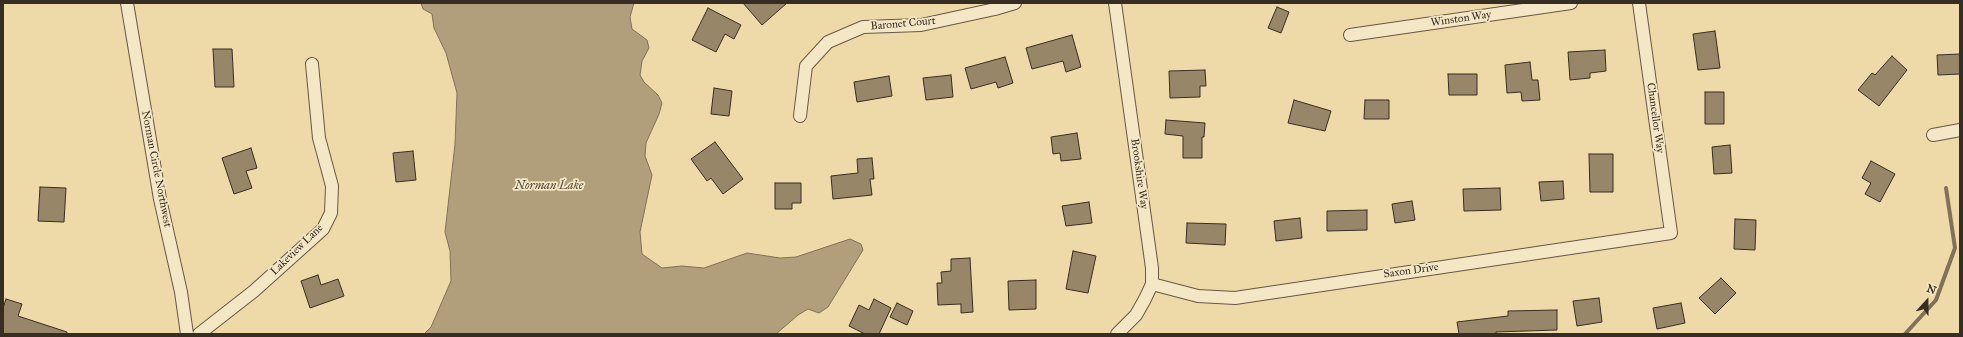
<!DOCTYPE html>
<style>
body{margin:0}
#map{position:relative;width:1963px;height:337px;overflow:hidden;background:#eedaa8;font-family:"IM FELL Great Primer",serif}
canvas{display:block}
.frame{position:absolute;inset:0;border:4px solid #382d22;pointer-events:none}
.north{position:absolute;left:1907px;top:281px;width:40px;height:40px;-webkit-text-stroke:3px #f4e7c6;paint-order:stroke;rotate:21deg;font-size:11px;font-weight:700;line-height:16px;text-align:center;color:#382d22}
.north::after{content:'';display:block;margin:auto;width:14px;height:18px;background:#382d22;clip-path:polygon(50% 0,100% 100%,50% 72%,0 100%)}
</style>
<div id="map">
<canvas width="1963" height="337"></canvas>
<div class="frame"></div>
<div class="north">N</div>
</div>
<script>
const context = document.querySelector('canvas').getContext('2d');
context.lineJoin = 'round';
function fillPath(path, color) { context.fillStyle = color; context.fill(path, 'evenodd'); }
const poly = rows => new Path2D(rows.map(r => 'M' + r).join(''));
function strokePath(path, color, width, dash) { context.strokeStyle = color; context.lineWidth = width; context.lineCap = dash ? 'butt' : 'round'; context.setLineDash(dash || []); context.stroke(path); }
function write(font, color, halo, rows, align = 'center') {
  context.font = font + ' "IM FELL Great Primer",serif'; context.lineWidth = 3.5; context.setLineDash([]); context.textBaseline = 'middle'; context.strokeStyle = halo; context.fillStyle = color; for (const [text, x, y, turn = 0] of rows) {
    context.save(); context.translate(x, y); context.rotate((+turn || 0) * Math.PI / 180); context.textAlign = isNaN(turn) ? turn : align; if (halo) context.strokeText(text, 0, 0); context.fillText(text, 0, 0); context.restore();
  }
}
const water = poly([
 [421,3,634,3,630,17,632,29,647,40,649,48,642,61,640,75,644,82,658,95,662,103,659,114,646,143,645,156,652,175,640,232,642,254,662,268,682,266,704,268,747,253,780,258,796,257,850,239,861,244,863,250,828,307,819,313,808,309,798,315,776,334,424,334,431,327,451,281,450,251,445,232,455,144,457,93,446,53,434,28,432,14,423,9,421,3]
]);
fillPath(water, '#b09f7a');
strokePath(water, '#807157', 1);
strokePath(poly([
 [1905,334,1936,300,1955,248,1946,188]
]), '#807157', 4);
const building = poly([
 [743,3,787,3,762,25,743,3],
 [1277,7,1289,12,1281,33,1268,28,1277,7],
 [708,8,741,25,734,39,725,34,716,52,692,40,708,8],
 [1715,31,1720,68,1698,70,1693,34,1715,31],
 [1072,35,1081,67,1066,72,1063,61,1032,69,1026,48,1072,35],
 [213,49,232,49,234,87,215,87,213,49],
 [1605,50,1606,71,1590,73,1590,78,1570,80,1568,52,1605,50],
 [1960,54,1960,74,1938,75,1937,55,1960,54],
 [1892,56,1907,70,1879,106,1858,90,1872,73,1875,75,1892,56],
 [1005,57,1013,83,998,88,996,82,971,89,965,68,1005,57],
 [1530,62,1532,80,1538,80,1540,100,1522,101,1521,92,1507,93,1505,65,1530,62],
 [1205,70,1206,86,1200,86,1200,97,1170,98,1169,71,1205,70],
 [1448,74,1477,74,1477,95,1449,95,1448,74],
 [951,75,953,97,926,100,923,78,951,75],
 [889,76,892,96,857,102,854,82,889,76],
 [714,88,732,91,729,116,711,114,714,88],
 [1705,92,1724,92,1724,124,1705,124,1705,92],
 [1294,100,1331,111,1325,131,1288,123,1294,100],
 [1365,100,1389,100,1389,119,1364,119,1365,100],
 [1166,120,1205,123,1204,137,1202,137,1202,158,1183,158,1183,136,1165,134,1166,120],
 [1077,133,1081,159,1061,161,1060,153,1053,154,1051,137,1077,133],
 [715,142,743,179,723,194,711,178,707,181,691,159,715,142],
 [1730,145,1732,173,1714,174,1712,147,1730,145],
 [251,148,257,168,246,171,252,188,234,194,222,158,251,148],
 [413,151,416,180,396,182,393,153,413,151],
 [1589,154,1613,154,1613,192,1590,192,1589,154],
 [872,158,874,179,870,179,872,195,833,199,831,176,858,173,857,159,872,158],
 [1871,161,1895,174,1880,202,1865,194,1871,183,1862,178,1871,161],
 [1563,181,1564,199,1541,201,1539,182,1563,181],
 [775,183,801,183,801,203,792,203,792,209,775,209,775,183],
 [40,187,66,188,64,222,38,221,40,187],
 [1500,188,1501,210,1464,211,1463,189,1500,188],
 [1412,201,1415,220,1395,223,1392,204,1412,201],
 [1089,202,1092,223,1066,226,1062,206,1089,202],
 [1367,210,1367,230,1327,231,1327,211,1367,210],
 [1300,218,1302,238,1276,241,1274,221,1300,218],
 [1735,219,1756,220,1755,250,1734,249,1735,219],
 [1187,223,1226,224,1225,245,1186,243,1187,223],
 [1073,251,1096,256,1088,293,1066,289,1073,251],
 [970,258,973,312,961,313,961,304,938,305,937,283,942,283,941,272,951,271,951,259,970,258],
 [318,275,321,285,338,279,344,296,310,308,301,281,318,275],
 [1721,278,1736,293,1715,314,1699,298,1721,278],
 [1036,280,1036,309,1009,310,1008,281,1036,280],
 [1599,298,1602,322,1577,326,1573,301,1599,298],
 [6,299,22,304,18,316,67,332,67,334,3,334,3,308,6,299],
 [874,299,891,308,879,334,865,334,849,326,859,305,869,310,874,299],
 [897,303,913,311,907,325,890,317,897,303],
 [1681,303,1685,323,1657,329,1653,308,1681,303],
 [1557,310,1557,330,1496,332,1496,334,1459,334,1457,322,1508,316,1508,311,1557,310]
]);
fillPath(building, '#978768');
strokePath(building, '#382d22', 1);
const minor = poly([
 [127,3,160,199,181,292,187,334],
 [1115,3,1152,268,1152,284,1145,299,1136,315,1117,334],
 [1350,35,1571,3],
 [800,116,806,66,828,42,863,27,921,25,995,9,1015,3],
 [1933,135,1960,130],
 [1152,284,1198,296,1235,298,1671,233,1639,3],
 [199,334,254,291,323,229,331,213,332,186,319,138,312,64]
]);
strokePath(minor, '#665844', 14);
strokePath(minor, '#f4e7c6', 12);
write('11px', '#382d22', '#f4e7c6', [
 ["Winston Way",1461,19,-8],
 ["Baronet Court",903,24,-5],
 ["Chancellor Way",1655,118,82],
 ["Norman Circle Northwest",156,169,79],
 ["Brookshire Way",1139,174,82],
 ["Lakeview Lane",297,250,-44],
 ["Saxon Drive",1411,271,-8]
]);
write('italic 12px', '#564a38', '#f4e7c6', [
 ["Norman Lake",549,186]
]);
</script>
